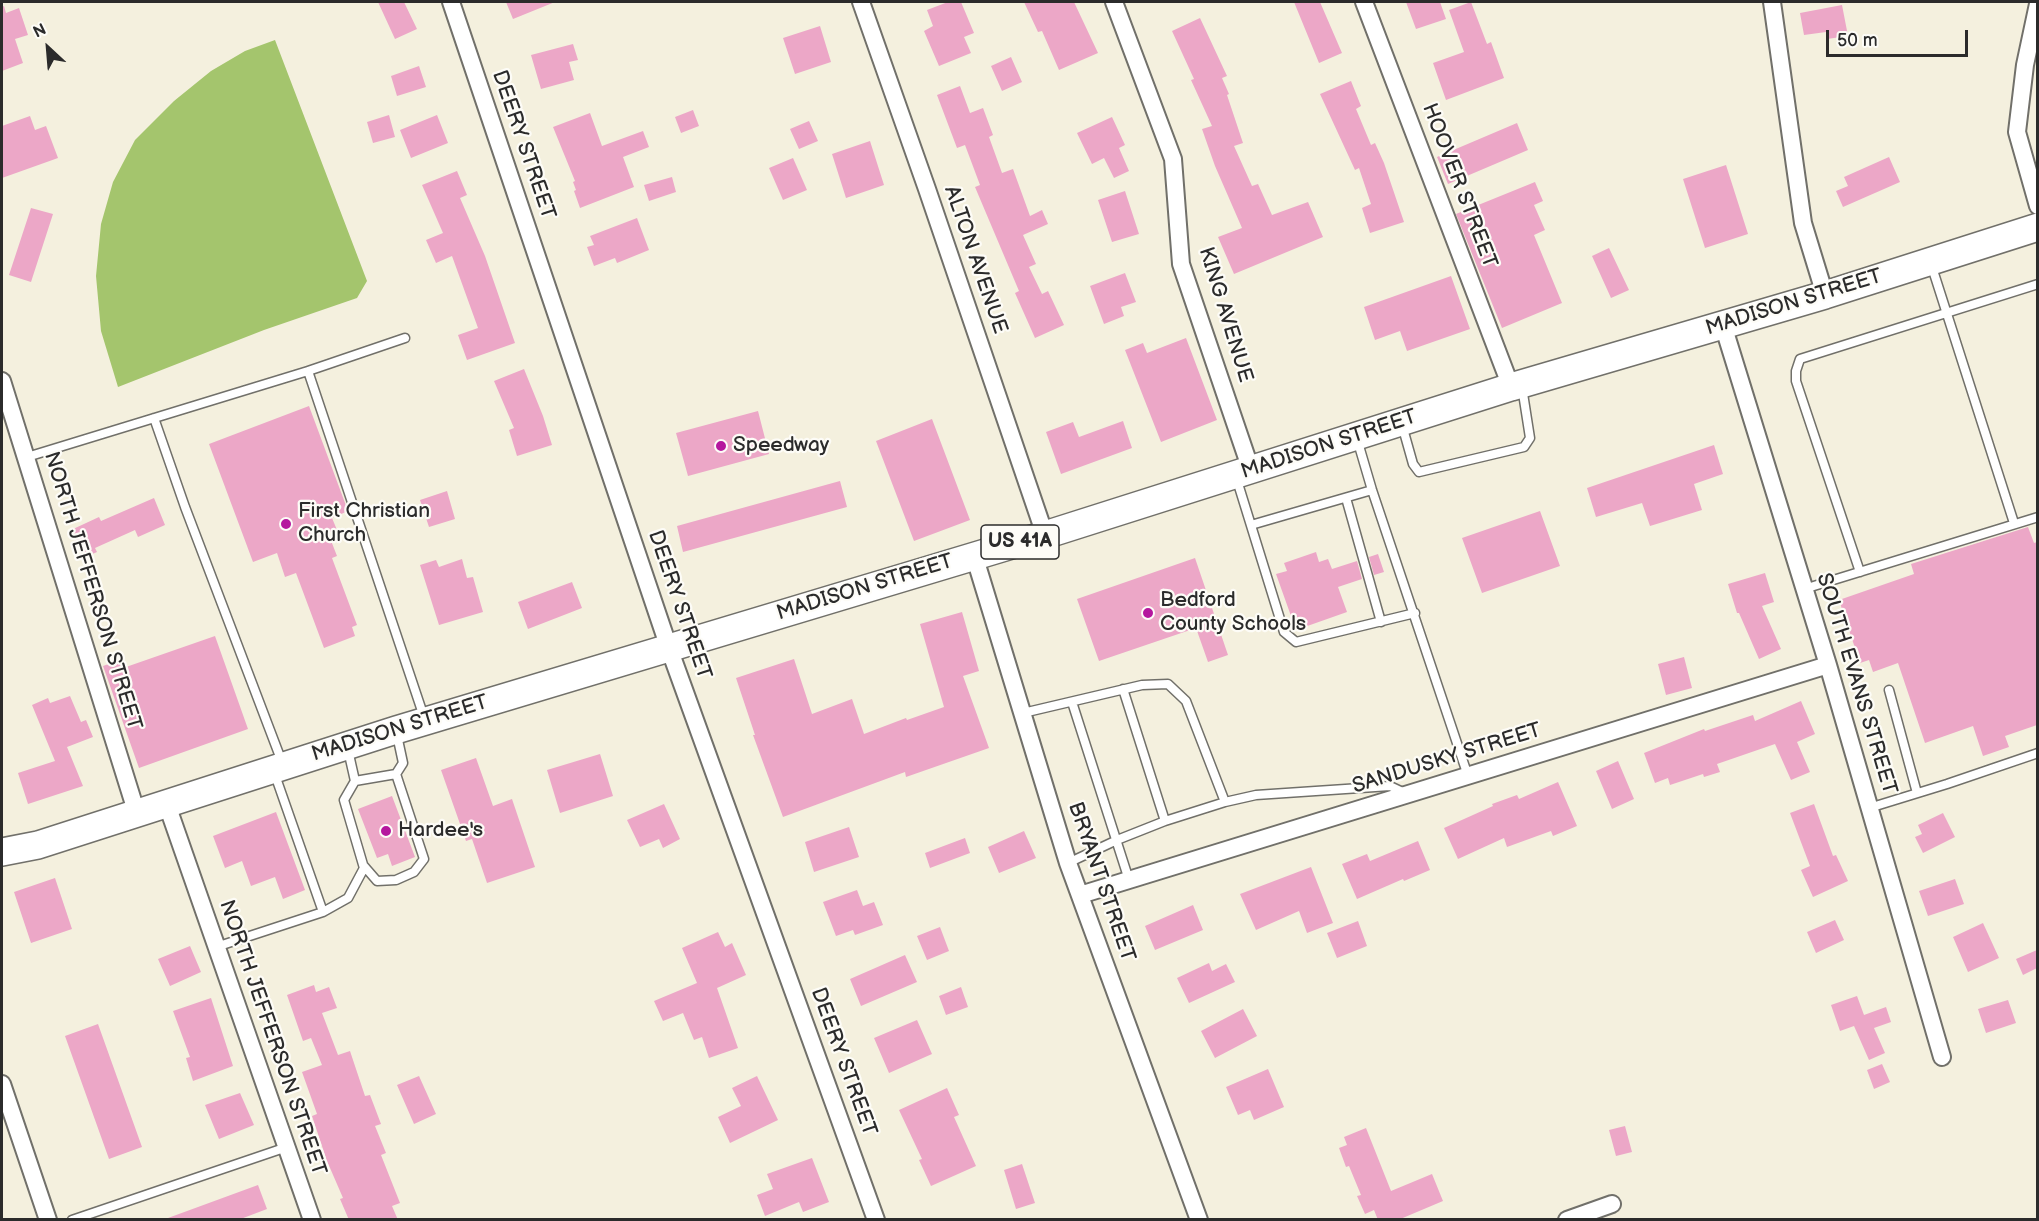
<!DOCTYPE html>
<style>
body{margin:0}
#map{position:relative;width:2039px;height:1221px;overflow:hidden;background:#f4f0de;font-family:"Balsamiq Sans",sans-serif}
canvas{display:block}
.frame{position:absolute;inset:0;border:3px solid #2b2b2b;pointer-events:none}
.north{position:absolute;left:18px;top:18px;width:60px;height:60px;-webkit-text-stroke:4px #fdfcf7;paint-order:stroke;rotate:334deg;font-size:16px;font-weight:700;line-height:24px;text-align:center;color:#2b2b2b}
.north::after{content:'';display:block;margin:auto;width:21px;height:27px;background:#2b2b2b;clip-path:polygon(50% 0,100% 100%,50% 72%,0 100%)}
.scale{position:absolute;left:1826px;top:30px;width:142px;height:27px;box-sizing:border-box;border:3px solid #2b2b2b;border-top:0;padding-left:8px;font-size:18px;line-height:21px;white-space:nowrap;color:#2b2b2b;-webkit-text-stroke:4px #fdfcf7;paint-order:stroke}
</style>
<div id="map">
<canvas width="2039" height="1221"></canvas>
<div class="frame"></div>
<div class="north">N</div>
<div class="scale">50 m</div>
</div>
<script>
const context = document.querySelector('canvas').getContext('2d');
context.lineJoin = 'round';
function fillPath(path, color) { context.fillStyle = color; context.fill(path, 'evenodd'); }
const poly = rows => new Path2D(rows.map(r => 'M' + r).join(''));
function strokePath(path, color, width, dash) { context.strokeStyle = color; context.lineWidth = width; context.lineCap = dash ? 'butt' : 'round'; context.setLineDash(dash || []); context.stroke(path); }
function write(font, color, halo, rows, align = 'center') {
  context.font = font + ' "Balsamiq Sans",sans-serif'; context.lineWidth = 4.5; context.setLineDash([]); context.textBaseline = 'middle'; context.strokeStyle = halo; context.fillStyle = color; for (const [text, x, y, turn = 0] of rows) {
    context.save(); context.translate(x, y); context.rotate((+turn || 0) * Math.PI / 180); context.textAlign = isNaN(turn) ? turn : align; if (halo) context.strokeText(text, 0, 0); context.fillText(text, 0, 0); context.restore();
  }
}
fillPath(poly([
 [275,40,367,281,357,298,264,330,118,387,101,331,96,276,101,224,113,182,135,140,174,101,211,71,245,51]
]), '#a4c56d');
fillPath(poly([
 [378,2,404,2,417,29,395,39],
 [506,2,555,2,513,19],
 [948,2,961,2,974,33,964,37,971,53,939,66,924,31,933,26,927,10],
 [1024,2,1074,2,1098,53,1059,70,1042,31,1038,32],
 [1294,2,1320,2,1342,53,1319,63],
 [1406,2,1440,2,1446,19,1416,29],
 [1471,2,1487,44,1491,42,1504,78,1446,100,1433,63,1464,52,1449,10],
 [1842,5,1848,36,1827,39,1826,32,1804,35,1800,13],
 [4,6,6,13,19,8,28,35,15,39,23,63,2,71,2,7],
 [1200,18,1227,76,1222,78,1229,94,1227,95,1243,143,1234,146,1252,186,1258,184,1272,215,1308,202,1323,237,1234,274,1218,237,1242,228,1215,166,1202,129,1212,126,1191,80,1194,79,1172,31],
 [820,26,831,62,795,74,783,38],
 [573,44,578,60,569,62,574,80,541,89,531,55],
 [1011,57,1022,82,1002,91,991,66],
 [419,66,426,87,397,96,391,76],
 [1351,81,1361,106,1356,109,1371,145,1375,143,1384,163,1404,222,1370,233,1362,208,1371,204,1359,168,1355,170,1320,94],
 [960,86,970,113,983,108,993,135,989,137,1002,173,1013,169,1030,216,1042,210,1048,224,1023,235,1036,264,1029,267,1042,294,1048,291,1064,325,1035,338,1015,293,1019,291,975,187,980,185,965,145,957,148,937,95],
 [693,110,699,126,681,133,675,117],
 [590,113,602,146,643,131,649,147,623,157,634,187,580,208,574,191,576,190,573,182,575,181,553,127],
 [389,115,395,137,373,143,367,122],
 [437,115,448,143,411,158,400,130],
 [30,116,35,130,46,126,58,158,2,178,2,126],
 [1112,117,1125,145,1119,148,1129,171,1114,178,1104,158,1092,164,1077,133],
 [809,121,818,141,799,149,790,129],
 [1517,123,1528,150,1448,184,1437,157],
 [870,141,884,185,846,198,832,154],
 [1889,157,1900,182,1843,207,1836,191,1848,186,1844,177],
 [793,158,807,190,783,200,769,168],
 [1726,165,1748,234,1705,248,1683,179],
 [457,171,467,195,460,198,485,256,515,343,467,360,458,335,478,328,452,256,436,263,426,240,443,233,422,185],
 [672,177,676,192,649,201,644,185],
 [1535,182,1543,201,1534,205,1545,230,1534,235,1562,303,1502,328,1456,214],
 [1125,191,1139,234,1112,242,1098,200],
 [31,208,53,214,31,282,9,275],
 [637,218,649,250,617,263,615,258,594,266,587,247,594,245,590,236],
 [1609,248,1629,290,1611,298,1592,256],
 [1125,273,1136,302,1121,307,1124,316,1104,324,1090,286],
 [1451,276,1470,329,1407,351,1400,331,1375,340,1364,307],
 [1186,338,1217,420,1161,442,1125,350,1143,343,1147,353],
 [524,369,543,416,552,445,517,456,509,430,514,428,494,381],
 [309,406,348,511,332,518,337,530,328,533,337,556,332,558,357,625,352,627,355,636,324,648,296,573,285,577,277,553,253,562,209,444],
 [758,411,769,454,688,476,676,433],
 [932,419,970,520,914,541,876,441],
 [1123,421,1132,448,1061,474,1046,432,1073,422,1079,437],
 [1714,445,1723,474,1694,484,1702,510,1650,526,1642,503,1596,517,1587,488],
 [840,481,847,507,683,552,677,526],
 [447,491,455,519,429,527,420,500],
 [154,498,165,525,138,537,135,530,95,548,97,552,83,558,71,530,99,517,101,521],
 [1540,511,1560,566,1482,593,1462,538],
 [2028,527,2034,543,2037,542,2037,725,2005,736,2009,747,1983,756,1973,726,1925,743,1898,663,1873,672,1869,660,1860,663,1839,600,1914,574,1911,564],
 [1316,552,1319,562,1328,559,1332,569,1357,561,1362,579,1338,587,1347,612,1296,630,1276,574,1287,571,1284,563],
 [1378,554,1384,572,1374,575,1369,557],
 [1195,558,1228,655,1208,662,1196,628,1099,661,1077,599],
 [462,559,467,578,473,577,483,612,439,625,420,565,436,560,439,567],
 [1765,573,1774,602,1762,606,1781,649,1759,659,1739,613,1737,613,1728,584],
 [572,582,582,608,528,629,518,602],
 [962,612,979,671,963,676,989,748,906,777,905,772,783,817,753,735,755,735,736,678,794,659,812,714,852,699,864,734,906,718,907,720,944,707,920,624],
 [215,636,248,729,139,768,103,666,123,659,126,667],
 [1684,657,1692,688,1666,695,1658,664],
 [70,696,81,722,86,720,93,737,67,747,83,786,28,804,18,773,55,761,32,705,48,698,50,703],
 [1801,701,1815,734,1797,742,1810,772,1791,780,1775,744,1717,764,1720,772,1704,777,1703,774,1670,785,1668,778,1655,783,1644,753,1704,729,1705,731,1753,715,1755,721],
 [600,754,613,796,560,813,547,770],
 [476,758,493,806,512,799,535,867,487,883,472,839,466,841,441,770],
 [1618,761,1634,799,1612,809,1596,771],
 [1558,782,1577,826,1553,836,1551,831,1507,847,1504,838,1458,859,1444,828,1493,806,1492,804,1517,795,1519,799],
 [392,796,415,857,392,866,388,854,377,858,358,809],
 [664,804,680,839,663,848,659,839,640,847,627,820],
 [1814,804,1833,856,1836,855,1848,881,1813,897,1801,870,1810,866,1790,813],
 [276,812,305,890,283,899,275,877,251,886,242,861,225,868,213,836],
 [1943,813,1955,837,1923,853,1915,837,1922,834,1918,825],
 [849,827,859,857,814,872,805,842],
 [1024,831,1036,858,999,873,988,847],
 [965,838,970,853,930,868,925,853],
 [1418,841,1430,870,1404,881,1403,879,1357,899,1342,864,1367,854,1370,861],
 [1311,867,1333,923,1307,933,1299,911,1256,930,1240,894],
 [55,878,72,929,31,943,14,892],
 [1955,879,1964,904,1928,916,1919,891],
 [857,890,863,906,874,902,883,925,855,935,853,930,836,936,823,902],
 [1193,905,1203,930,1155,950,1145,926],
 [1835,920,1844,940,1816,953,1807,932],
 [1358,921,1367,946,1337,958,1327,933],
 [1983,923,1999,958,1968,972,1953,937],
 [940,927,949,951,927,960,917,936],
 [718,932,725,947,732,943,746,975,717,988,738,1048,709,1058,702,1037,694,1040,683,1013,663,1021,654,1001,697,983,682,948],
 [190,946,201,972,170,986,158,959],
 [2037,950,2037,968,2023,975,2016,959],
 [905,955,917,982,861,1006,850,979],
 [1209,963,1212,971,1226,964,1235,982,1189,1003,1177,978],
 [314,985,316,992,329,987,337,1008,322,1013,338,1055,350,1051,365,1096,370,1095,381,1124,375,1126,386,1153,381,1155,400,1203,392,1206,398,1220,349,1220,340,1199,343,1198,327,1161,312,1116,317,1114,302,1072,322,1065,311,1038,303,1041,287,995],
 [961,987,968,1007,946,1015,939,996],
 [1857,996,1864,1015,1886,1007,1891,1022,1874,1028,1885,1053,1869,1060,1854,1026,1840,1031,1831,1005],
 [211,998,233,1066,193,1081,186,1058,190,1057,173,1011],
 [2008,1000,2016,1023,1986,1033,1978,1009],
 [1243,1009,1257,1036,1215,1058,1201,1031],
 [917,1020,932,1054,889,1073,874,1038],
 [98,1024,142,1147,109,1159,65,1036],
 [1882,1064,1890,1082,1874,1089,1867,1070],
 [1268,1069,1284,1107,1254,1120,1250,1110,1238,1115,1226,1087],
 [419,1076,436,1114,414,1124,397,1085],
 [757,1076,778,1120,730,1143,718,1117,741,1106,732,1088],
 [947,1088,959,1115,954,1117,976,1166,931,1186,919,1160,922,1159,899,1110],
 [240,1093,254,1125,219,1139,205,1105],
 [1625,1126,1632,1152,1616,1156,1609,1130],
 [1366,1128,1391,1191,1432,1174,1443,1201,1398,1220,1378,1220,1374,1210,1365,1214,1357,1196,1361,1195,1349,1166,1346,1167,1339,1148,1347,1145,1344,1137],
 [812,1158,829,1202,803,1212,799,1202,765,1216,757,1195,773,1189,767,1174],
 [1022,1164,1035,1203,1016,1209,1004,1170],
 [258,1185,267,1209,238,1220,168,1220,168,1218]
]), '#eca7c7');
const lane = poly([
 [1931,264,2014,523],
 [308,371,405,338],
 [154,418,185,507,282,762],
 [1402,425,1413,464,1419,472,1524,447,1530,438,1522,387],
 [1357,439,1372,490,1468,776],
 [27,457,308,371,424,717],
 [1236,477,1284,632,1296,642,1415,613],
 [1346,498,1381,622],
 [1251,525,1372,490],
 [1860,572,1796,381,1796,371,1800,359,2038,284],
 [1804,589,2038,517],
 [1889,690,1917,793],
 [1072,702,1129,880],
 [1023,713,1142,685,1168,684,1186,701,1225,802,1256,795,1390,786,1407,794],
 [274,772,323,912],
 [355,781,396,774,403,763,397,735],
 [1869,808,1947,784,2038,753],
 [1165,821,1225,802],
 [1068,863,1117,840,1165,821,1123,689],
 [364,866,377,881,396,880,414,872,424,859,396,774],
 [216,947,323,912,348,898,364,868,344,800,355,781,348,750],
 [72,1220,287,1147]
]);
const street = poly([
 [451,2,669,648,876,1220],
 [861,2,927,189,1045,535],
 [1114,2,1173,159,1181,264,1251,470],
 [1364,2,1511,387],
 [1772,2,1803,223,1825,295],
 [2038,4,2025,65,2017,132,2038,206],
 [1723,325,1828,665,1942,1057],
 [2,381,137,814],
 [974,555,1068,863,1199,1220],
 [166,802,312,1220],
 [1080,895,1828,665],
 [2,1084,48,1220],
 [1567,1220,1612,1204]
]);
const primary = poly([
 [2,852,38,845,396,730,1045,535,1511,387,1825,295,2038,227]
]);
strokePath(lane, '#71706a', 11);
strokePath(street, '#71706a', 20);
strokePath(primary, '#71706a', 30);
strokePath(lane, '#fff', 8);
strokePath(street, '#fff', 16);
strokePath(primary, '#fff', 27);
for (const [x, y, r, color] of [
 [721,446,6,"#b5179e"],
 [286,524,6,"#b5179e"],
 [1148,613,6,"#b5179e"],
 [386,831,6,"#b5179e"]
]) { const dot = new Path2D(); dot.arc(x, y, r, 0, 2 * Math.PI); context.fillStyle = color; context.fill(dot); strokePath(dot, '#fdfcf7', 2); }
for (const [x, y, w] of [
 [1020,542,78]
]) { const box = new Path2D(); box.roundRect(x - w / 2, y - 17, w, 34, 4.5); context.fillStyle = '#fdfcf7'; context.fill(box); strokePath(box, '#2b2b2b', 1.5); }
write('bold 20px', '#2b2b2b', null, [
 ["US 41A",1020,542]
]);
write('21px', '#2b2b2b', '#fdfcf7', [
 ["DEERY STREET",523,145,71],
 ["HOOVER STREET",1459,186,69],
 ["ALTON AVENUE",975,260,71],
 ["MADISON STREET",1794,303,-17],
 ["KING AVENUE",1225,315,73],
 ["MADISON STREET",1329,445,-18],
 ["MADISON STREET",865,588,-17],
 ["NORTH JEFFERSON STREET",92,591,73],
 ["DEERY STREET",679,605,71],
 ["SOUTH EVANS STREET",1856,684,73],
 ["MADISON STREET",400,729,-17],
 ["SANDUSKY STREET",1447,759,-17],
 ["BRYANT STREET",1101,882,71],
 ["NORTH JEFFERSON STREET",272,1038,71],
 ["DEERY STREET",843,1062,70]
]);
write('21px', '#2b2b2b', '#fdfcf7', [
 ["Speedway",733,446],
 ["First Christian",298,512],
 ["Church",298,536],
 ["Bedford",1160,601],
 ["County Schools",1160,625],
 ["Hardee's",398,831]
], 'left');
</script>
